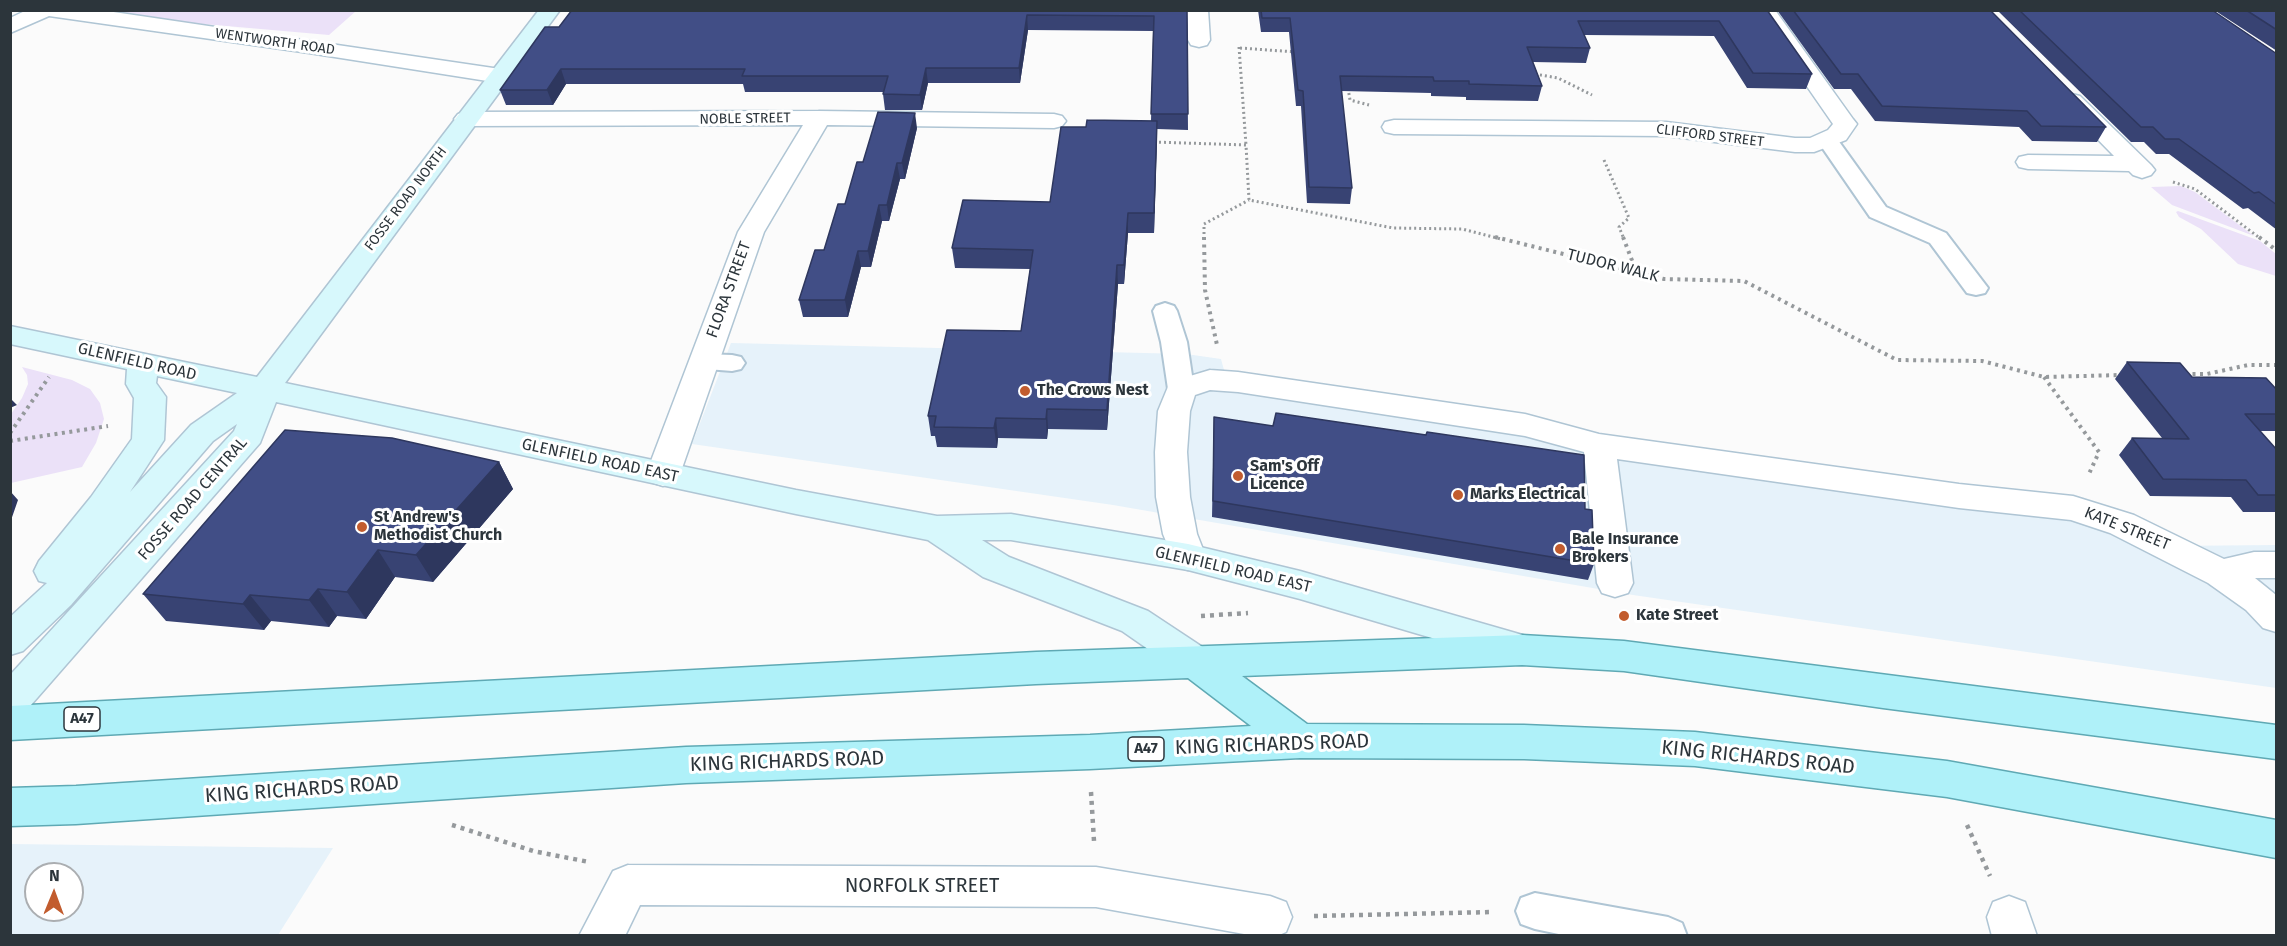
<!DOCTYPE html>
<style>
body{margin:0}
#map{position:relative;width:2287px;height:946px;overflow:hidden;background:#fbfbfb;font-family:"Fira Sans",sans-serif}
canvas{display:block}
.frame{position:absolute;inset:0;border:12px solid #2c353b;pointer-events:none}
.north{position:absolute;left:24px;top:862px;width:60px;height:60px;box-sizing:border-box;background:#fff;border:2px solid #abaeb1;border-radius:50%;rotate:1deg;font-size:16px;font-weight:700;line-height:24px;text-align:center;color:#2c353b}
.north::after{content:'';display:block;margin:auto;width:21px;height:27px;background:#c25c2e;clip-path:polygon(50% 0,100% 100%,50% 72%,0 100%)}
</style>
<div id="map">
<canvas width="2287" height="946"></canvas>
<div class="frame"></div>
<div class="north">N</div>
</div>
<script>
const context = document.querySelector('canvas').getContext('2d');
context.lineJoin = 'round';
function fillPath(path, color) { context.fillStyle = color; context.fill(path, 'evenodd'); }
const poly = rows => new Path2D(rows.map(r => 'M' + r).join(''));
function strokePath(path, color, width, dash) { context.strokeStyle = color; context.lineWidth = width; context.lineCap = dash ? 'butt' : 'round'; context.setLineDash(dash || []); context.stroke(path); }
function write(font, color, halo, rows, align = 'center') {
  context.font = font + ' "Fira Sans",sans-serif'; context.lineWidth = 6; context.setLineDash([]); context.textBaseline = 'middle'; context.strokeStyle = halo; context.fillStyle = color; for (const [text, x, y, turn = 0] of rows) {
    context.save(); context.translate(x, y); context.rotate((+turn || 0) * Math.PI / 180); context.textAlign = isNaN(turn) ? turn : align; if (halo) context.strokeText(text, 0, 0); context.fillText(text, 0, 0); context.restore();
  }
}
fillPath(poly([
 [731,343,1186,354,1221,359,1227,381,2045,506,2170,546,2276,545,2276,688,1633,595,1113,505,692,444],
 [11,844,333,848,278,935,11,936],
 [36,874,72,874,72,910,36,910]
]), '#e6f2fa');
fillPath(poly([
 [55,11,356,11,329,35],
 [2181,186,2195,192,2254,236,2172,205,2151,187],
 [2178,211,2260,241,2276,254,2276,276,2238,264,2201,229,2179,217,2176,212],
 [22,367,72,380,90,389,100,403,104,419,96,443,82,467,11,483,11,414,22,398,28,384,27,375]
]), '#ebe1f8');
const lane = poly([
 [1828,134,1835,136,1886,207,1946,233,1988,288,1985,293,1976,295,1967,293,1930,243,1870,217,1817,140,1821,136,1828,134],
 [1165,303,1174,306,1177,311,1187,342,1194,389,1190,395,1181,398,1172,395,1168,389,1161,342,1153,311,1156,306,1165,303],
 [703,354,732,355,741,357,745,363,741,369,732,371,694,368,690,362,694,356,703,354],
 [1535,893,1668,917,1682,923,1687,936,1568,936,1535,929,1521,924,1516,911,1521,898,1535,893]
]);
const street = poly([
 [27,10,100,10,500,69,508,71,511,76,508,81,500,83,309,53,49,16,10,33,10,18,27,10],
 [1187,10,1208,10,1210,40,1207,45,1199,47,1191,45,1188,40,1187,10],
 [1754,10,1775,10,1853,119,1857,124,1846,140,1814,152,1795,152,1666,136,1394,134,1385,132,1382,127,1385,122,1394,120,1666,122,1795,138,1810,138,1828,130,1833,124,1754,10],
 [2072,94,2080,96,2151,165,2155,170,2151,175,2142,178,2133,175,2129,171,2028,169,2019,167,2016,162,2019,157,2028,155,2114,156,2060,101,2064,96,2072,94],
 [819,111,1054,114,1062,116,1066,121,1062,126,1054,128,827,125,764,232,680,474,675,482,663,486,651,482,646,474,738,232,803,125,466,126,458,124,454,119,458,114,466,112,819,111],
 [1210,370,1238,372,1525,414,1599,434,1959,484,2073,496,2134,515,2224,559,2254,552,2276,552,2276,578,2255,578,2276,595,2276,632,2263,628,2246,610,2208,583,2110,533,2071,520,1959,508,1617,459,1633,583,1628,593,1615,597,1602,593,1597,583,1584,452,1525,436,1238,392,1210,390,1195,395,1190,411,1187,452,1190,497,1197,534,1206,557,1200,566,1188,570,1176,566,1163,534,1156,497,1155,452,1158,411,1170,382,1210,370],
 [628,865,1096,867,1270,896,1286,902,1292,917,1286,932,1277,936,1255,936,1096,907,640,905,625,936,579,936,613,871,628,865],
 [2009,896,2025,902,2037,936,1992,936,1987,917,1993,902,2009,896]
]);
const secondary = poly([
 [539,10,560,10,285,383,796,490,937,516,1011,514,1188,544,1300,571,1533,638,1539,649,1533,660,1520,664,1300,599,1188,570,1011,540,982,540,1009,557,1148,611,1207,650,1213,661,1207,672,1194,676,1181,672,1122,631,983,577,928,540,796,514,276,402,260,443,24,713,10,718,10,675,234,431,237,424,213,441,71,605,23,651,10,655,10,617,47,583,39,581,34,571,39,561,91,497,132,439,134,398,126,384,127,369,10,344,10,326,257,377,539,10],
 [157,376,237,393,191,425,130,492,164,440,166,397,156,383,157,376]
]);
const primary = poly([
 [1522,635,1624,641,2276,725,2276,759,1883,708,1624,671,1522,665,1242,676,1307,724,1524,725,1695,732,1947,761,2276,820,2276,858,1947,797,1695,766,1524,759,1300,758,1090,769,686,783,76,824,10,826,10,788,76,786,686,747,1090,735,1251,726,1188,678,1036,684,10,740,10,706,1036,652,1522,635]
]);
strokePath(lane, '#afc5d4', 4);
strokePath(street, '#afc5d4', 3);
strokePath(secondary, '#afc5d4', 3);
strokePath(primary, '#5fa9b4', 3);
strokePath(poly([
 [1239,47,1246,145],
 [1240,48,1296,52],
 [1535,74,1558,78,1592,95],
 [1348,88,1350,100,1369,105],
 [1154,142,1246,145,1249,200,1393,228,1462,229,1501,239],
 [1604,160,1629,218,1619,227,1624,239],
 [2173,182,2195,189,2261,239],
 [1204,239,1204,224,1249,200]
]), '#95999c', 3, [2, 3]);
strokePath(poly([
 [1204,237,1205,290,1217,345],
 [1495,237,1664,279,1744,281,1897,360,1982,361,2044,377,2121,375],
 [1623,237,1636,271],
 [2259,237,2276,250],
 [2185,374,2207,374,2248,365,2276,365],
 [2044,377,2099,452,2088,476],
 [10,433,49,377],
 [10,441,108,426]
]), '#95999c', 4, [3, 4.5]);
strokePath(poly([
 [1201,616,1248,613],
 [1091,792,1094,841],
 [452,825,533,851,589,862],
 [1967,825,1990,876],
 [1314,916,1493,912]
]), '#95999c', 4.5, [4, 5]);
fillPath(lane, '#fff');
fillPath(street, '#fff');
fillPath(secondary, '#d7f8fc');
fillPath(primary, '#aff1f9');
fillPath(poly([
 [1187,10,1188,130,1157,129,1154,233,1128,233,1124,284,1118,284,1107,430,1048,429,1047,439,998,438,997,448,937,447,935,436,931,436,928,416,1021,331,1030,269,955,268,952,248,1050,202,1086,127,1151,121,1153,31,1028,30,1020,83,928,83,922,110,885,110,883,94,884,92,745,92,743,84,566,84,553,105,506,105,500,90,559,27],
 [1258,10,1767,10,1812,74,1806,89,1747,88,1714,36,1584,35,1590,48,1586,63,1533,62,1542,86,1538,101,1466,100,1466,97,1431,96,1431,93,1341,91,1352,188,1350,204,1307,203,1301,106,1296,106,1289,32,1261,32],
 [1777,10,1990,10,2106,127,2097,142,2032,141,2019,127,1875,121,1851,89,1834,89],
 [1997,10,2212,10,2277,54,2277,230,2248,208,2243,209,2169,154,2156,154,2144,142,2131,142],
 [2214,10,2277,10,2277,51],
 [917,128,905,179,900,179,889,221,882,221,871,267,861,267,848,317,803,317,799,300,824,250,863,162],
 [2127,362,2192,377,2277,390,2277,431,2260,431,2277,450,2277,512,2243,512,2231,497,2150,496,2119,455,2132,438,2162,438,2115,379],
 [1214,417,1585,509,1594,564,1588,580,1212,517],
 [499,462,513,489,433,582,395,577,366,619,337,616,329,627,271,621,264,630,166,621,143,594]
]), '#384373');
fillPath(poly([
 [1027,15,1028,30,1020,83,1019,68],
 [926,68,928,83,922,110,920,95],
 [561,69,566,84,553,105,547,90],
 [915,113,917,128,905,179,902,163],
 [1157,121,1157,140,1154,233,1154,213],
 [897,163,900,179,889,221,887,205],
 [879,205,882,221,871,267,868,251],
 [1128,213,1128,233,1124,284,1124,265],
 [858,251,861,267,848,317,845,300],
 [1117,265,1118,284,1107,430,1107,410],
 [10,398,17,405,10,408],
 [1047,409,1048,429,1047,439,1046,419],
 [996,418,998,438,997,448,994,428],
 [499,462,513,489,433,582,416,555],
 [10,491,18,500,10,523],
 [378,550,395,577,366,619,347,592],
 [318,589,337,616,329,627,309,600],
 [250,595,271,621,264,630,243,604]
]), '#2e375e');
const building = poly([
 [572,10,1187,10,1188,114,1151,114,1154,16,1027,15,1019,68,926,68,920,95,883,94,888,76,742,76,745,69,561,69,547,90,500,90,545,27,559,27,572,10],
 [1261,10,1767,10,1812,74,1753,73,1719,21,1578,21,1590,48,1527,47,1542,86,1469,84,1469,81,1434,81,1433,77,1340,76,1352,188,1309,187,1303,91,1298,90,1290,18,1262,18,1261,10],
 [1793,10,1990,10,2106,127,2041,126,2027,111,1882,106,1858,74,1841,74,1793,10],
 [2019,10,2212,10,2277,54,2277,205,2259,192,2254,193,2179,139,2165,139,2153,127,2141,127,2019,10],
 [2246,10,2277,10,2277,30,2246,10],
 [878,112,915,113,902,163,897,163,887,205,879,205,868,251,858,251,845,300,799,300,815,250,824,250,838,204,845,204,857,162,863,162,878,112],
 [1087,120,1157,121,1154,213,1128,213,1124,265,1117,265,1107,410,1047,409,1046,419,996,418,994,428,934,427,936,416,928,416,947,330,1021,331,1033,250,952,248,963,200,1050,202,1061,127,1086,127,1087,120],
 [2127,362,2180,363,2192,377,2266,378,2277,390,2277,414,2245,414,2277,450,2277,495,2258,495,2246,480,2163,479,2132,438,2189,439,2127,362],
 [1276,413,1426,435,1427,432,1584,455,1585,509,1592,510,1594,564,1213,501,1214,417,1273,426,1276,413],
 [285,430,392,438,499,462,416,555,378,550,347,592,318,589,309,600,250,595,243,604,143,594,285,430]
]);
fillPath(building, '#414e86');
strokePath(building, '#2e375e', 1.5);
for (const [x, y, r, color] of [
 [1025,391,6,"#c25c2e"],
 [1238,476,6,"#c25c2e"],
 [1458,495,6,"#c25c2e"],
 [362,527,6,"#c25c2e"],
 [1560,549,6,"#c25c2e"],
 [1624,616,6,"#c25c2e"]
]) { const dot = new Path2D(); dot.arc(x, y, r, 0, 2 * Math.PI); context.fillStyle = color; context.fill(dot); strokePath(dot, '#fff', 2); }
write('14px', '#2c353b', '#fff', [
 ["WENTWORTH ROAD",275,42,8],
 ["NOBLE STREET",745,119,-1],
 ["CLIFFORD STREET",1710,136,7],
 ["FOSSE ROAD NORTH",406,199,-53]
]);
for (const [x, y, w] of [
 [82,719,36],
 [1146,749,36]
]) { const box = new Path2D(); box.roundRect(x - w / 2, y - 12, w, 24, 4.5); context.fillStyle = '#fff'; context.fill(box); strokePath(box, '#2c353b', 1.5); }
write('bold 15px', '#2c353b', null, [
 ["A47",82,719],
 ["A47",1146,749]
]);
write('16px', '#2c353b', '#fff', [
 ["TUDOR WALK",1613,266,14],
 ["FLORA STREET",729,290,-70],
 ["GLENFIELD ROAD",137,362,13],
 ["GLENFIELD ROAD EAST",600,461,12],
 ["FOSSE ROAD CENTRAL",193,499,-49],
 ["KATE STREET",2127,529,22],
 ["GLENFIELD ROAD EAST",1233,570,13]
]);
write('bold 16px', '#2c353b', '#fff', [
 ["The Crows Nest",1037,391],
 ["Sam's Off",1250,467],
 ["Licence",1250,485],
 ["Marks Electrical",1470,495],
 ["St Andrew's",374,518],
 ["Methodist Church",374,536],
 ["Bale Insurance",1572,540],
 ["Brokers",1572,558],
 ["Kate Street",1636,616]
], 'left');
write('20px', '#2c353b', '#fff', [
 ["KING RICHARDS ROAD",1272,745,-2],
 ["KING RICHARDS ROAD",1758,758,6],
 ["KING RICHARDS ROAD",787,762,-2],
 ["KING RICHARDS ROAD",302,790,-4],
 ["NORFOLK STREET",922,886]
]);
</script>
